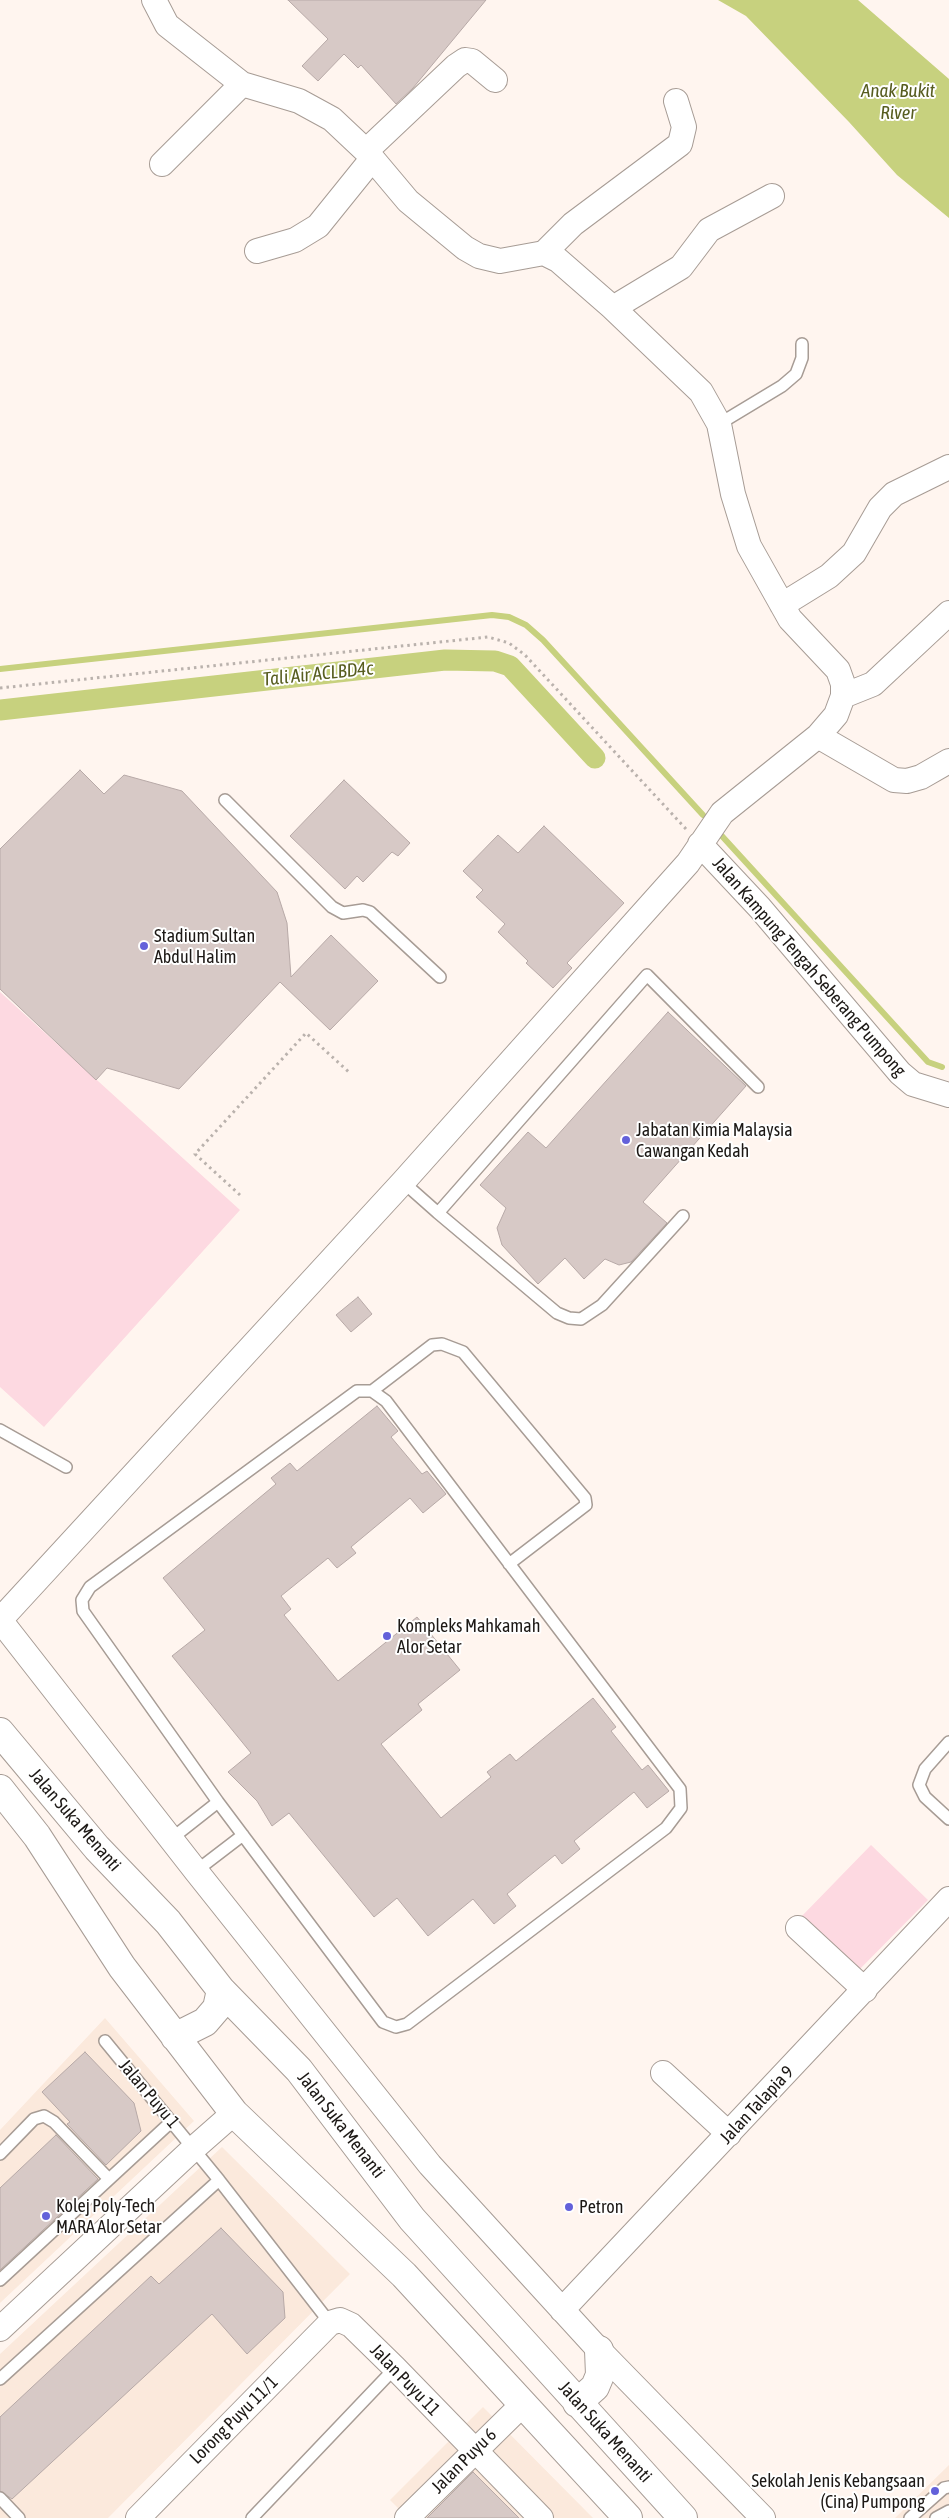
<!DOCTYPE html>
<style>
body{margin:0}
canvas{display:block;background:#fff5ef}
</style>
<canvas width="949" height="2518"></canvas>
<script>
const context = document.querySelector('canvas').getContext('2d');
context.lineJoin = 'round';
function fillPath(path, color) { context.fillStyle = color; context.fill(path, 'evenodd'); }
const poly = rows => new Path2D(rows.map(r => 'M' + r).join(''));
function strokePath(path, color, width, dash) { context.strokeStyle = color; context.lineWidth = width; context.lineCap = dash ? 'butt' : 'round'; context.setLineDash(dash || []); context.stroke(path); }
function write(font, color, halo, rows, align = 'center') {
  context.font = font + ' "Asap Condensed",sans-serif'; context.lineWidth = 4; context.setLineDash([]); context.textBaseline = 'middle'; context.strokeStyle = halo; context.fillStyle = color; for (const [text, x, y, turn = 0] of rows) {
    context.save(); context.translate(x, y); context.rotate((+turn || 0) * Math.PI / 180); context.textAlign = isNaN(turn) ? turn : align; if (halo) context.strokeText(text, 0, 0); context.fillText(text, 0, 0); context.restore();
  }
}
fillPath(poly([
 [105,2018,194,2121,0,2303,0,2130],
 [222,2147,350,2274,108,2518,0,2518,0,2354],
 [483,2407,593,2518,408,2518,390,2500],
 [949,2465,949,2518,895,2518]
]), '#fbe9dc');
fillPath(poly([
 [0,992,240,1210,44,1427,0,1387],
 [871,1845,928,1900,857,1972,801,1917]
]), '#fdd9e1');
fillPath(poly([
 [718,0,858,0,949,79,949,218,897,175,849,122,746,16]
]), '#c7d17e');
strokePath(poly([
 [0,669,492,615,509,617,526,625,543,640,703,815],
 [721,835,928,1062,942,1067]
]), '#c7d17e', 6);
strokePath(poly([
 [0,710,445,660,495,661,510,666,595,758]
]), '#c7d17e', 21);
const building = poly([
 [288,0,486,0,413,88,396,104,361,65,358,68,344,54,318,81,302,66,328,39,288,0],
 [80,770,104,794,124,775,182,791,277,892,287,923,291,977,331,935,378,981,330,1030,280,982,179,1089,107,1068,96,1080,0,989,0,849,80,770],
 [344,780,410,843,398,856,392,852,363,882,357,876,345,889,290,836,344,780],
 [544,826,624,903,567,963,572,968,553,988,526,963,528,961,498,932,505,924,476,897,483,890,463,871,498,835,518,853,544,826],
 [668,1012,746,1086,643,1202,667,1223,631,1262,619,1265,605,1259,584,1279,565,1258,538,1284,502,1245,497,1228,506,1208,480,1185,528,1132,546,1148,668,1012],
 [358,1297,372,1314,351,1332,336,1315,358,1297],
 [377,1406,398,1431,391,1437,422,1474,427,1471,446,1494,423,1513,410,1498,351,1547,356,1553,337,1568,328,1558,281,1596,291,1609,284,1615,338,1681,417,1617,460,1670,418,1704,422,1710,381,1744,441,1818,491,1777,487,1772,510,1754,516,1761,593,1698,616,1727,611,1731,642,1770,648,1765,669,1791,647,1808,634,1792,574,1841,580,1849,562,1864,555,1855,507,1894,516,1906,494,1924,473,1899,428,1936,397,1898,374,1917,289,1813,272,1826,257,1801,228,1772,251,1753,172,1656,205,1630,163,1578,276,1484,271,1478,290,1463,297,1471,377,1406],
 [85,2052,134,2103,141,2131,106,2165,67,2124,70,2122,42,2092,85,2052],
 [56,2135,98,2179,0,2270,0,2188,56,2135],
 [221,2228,283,2292,285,2318,247,2354,212,2314,12,2499,0,2491,0,2417,151,2276,159,2284,221,2228],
 [473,2472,519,2518,427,2518,473,2472]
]);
fillPath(building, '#d7c9c6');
strokePath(building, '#b7a9a7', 1);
const lane = poly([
 [719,424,782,386,796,374,802,358,802,344],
 [225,800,332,907,343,913,363,910,370,912,440,977],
 [403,1182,438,1213],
 [683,1216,602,1305,581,1319,569,1318,557,1313,438,1213,647,975,758,1087],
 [357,1391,372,1391,386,1401,680,1789,681,1808,666,1828,407,2024,396,2027,383,2022,218,1802,83,1611,82,1600,90,1587,357,1391],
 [372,1391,432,1345,442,1344,463,1352,585,1498,586,1505,509,1564],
 [0,1430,66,1467],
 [949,1742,925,1769,919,1785,925,1797,949,1819],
 [171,1839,218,1802],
 [196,1871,243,1835],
 [0,2154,34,2119,44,2116,54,2122,108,2178],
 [219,2180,330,2323],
 [0,2280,172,2121],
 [0,2379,219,2180,105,2041],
 [0,2498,19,2518],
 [252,2518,395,2368],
 [910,2518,944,2488,949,2487],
 [936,2518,949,2511]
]);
const street = poly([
 [366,151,456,66,465,60,472,61,495,80],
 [162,164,242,84],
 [257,251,295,240,318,226,372,159],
 [544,253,573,224,680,144,684,127,676,101],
 [613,308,681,267,709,230,772,196],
 [782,605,829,576,854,553,880,508,894,494,949,467],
 [843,696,873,684,949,613],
 [818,736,894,780,907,781,921,777,949,761],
 [700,844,760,908,900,1073,913,1084,949,1095],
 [0,1620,403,1182,688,863,722,813,818,736,836,715,843,696,843,684,838,670,790,619,749,546,733,494,719,424,701,392,613,308,558,260,544,253,500,261,479,256,465,248,408,201,366,151,332,119,299,101,242,84,167,25,154,0],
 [0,1620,196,1871,430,2165,599,2350,763,2518],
 [798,1928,865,1990],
 [663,2073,729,2134],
 [562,2310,949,1899],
 [0,2329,193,2149,234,2113],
 [138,2518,330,2323,340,2320,351,2325,395,2368,541,2518],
 [407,2518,522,2405]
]);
const secondary = poly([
 [0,1732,97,1848,168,1922,221,1990,299,2070,412,2219,683,2518],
 [0,1789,37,1836,122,1967,234,2113,404,2275,628,2518],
 [175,2037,205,2022,217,2008,221,1990],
 [577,2403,595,2387,600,2375,599,2350]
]);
strokePath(lane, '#a79c95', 14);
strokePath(street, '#a79c95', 26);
strokePath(secondary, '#a79c95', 30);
strokePath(poly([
 [0,688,488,637,509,643,525,655,686,829],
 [240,1195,195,1154,306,1033,351,1074]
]), '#bab2ad', 3, [2.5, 4]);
strokePath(lane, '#fff', 11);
strokePath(street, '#fff', 24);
strokePath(secondary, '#fff', 28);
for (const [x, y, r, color] of [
 [144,946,5,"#6361da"],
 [626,1140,5,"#6361da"],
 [387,1636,5,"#6361da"],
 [569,2207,5,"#6361da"],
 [46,2216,5,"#6361da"],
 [935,2491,5,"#6361da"]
]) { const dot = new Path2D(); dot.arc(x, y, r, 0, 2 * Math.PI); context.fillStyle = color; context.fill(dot); strokePath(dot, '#fff', 2); }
write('18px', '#1c1815', '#fff', [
 ["Stadium Sultan",154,936],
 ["Abdul Halim",154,957],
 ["Jabatan Kimia Malaysia",636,1130],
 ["Cawangan Kedah",636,1151],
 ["Kompleks Mahkamah",397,1626],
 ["Alor Setar",397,1647],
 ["Kolej Poly-Tech",56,2206],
 ["MARA Alor Setar",56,2227],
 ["Petron",579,2207],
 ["Sekolah Jenis Kebangsaan",925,2481,"right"],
 ["(Cina) Pumpong",925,2502,"right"]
], 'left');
write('18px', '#1c1815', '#fff', [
 ["Jalan Kampung Tengah Seberang Pumpong",809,967,49],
 ["Jalan Suka Menanti",75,1820,49],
 ["Jalan Puyu 1",149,2094,50],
 ["Jalan Talapia 9",757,2105,-47],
 ["Jalan Suka Menanti",341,2125,52],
 ["Jalan Puyu 11",405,2380,46],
 ["Lorong Puyu 11/1",234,2420,-45],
 ["Jalan Suka Menanti",605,2432,48],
 ["Jalan Puyu 6",464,2461,-45]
]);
write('italic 19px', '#575d20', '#fff', [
 ["Anak Bukit",898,91],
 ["River",898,113],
 ["Tali Air ACLBD4c",318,674,-6]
]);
</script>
